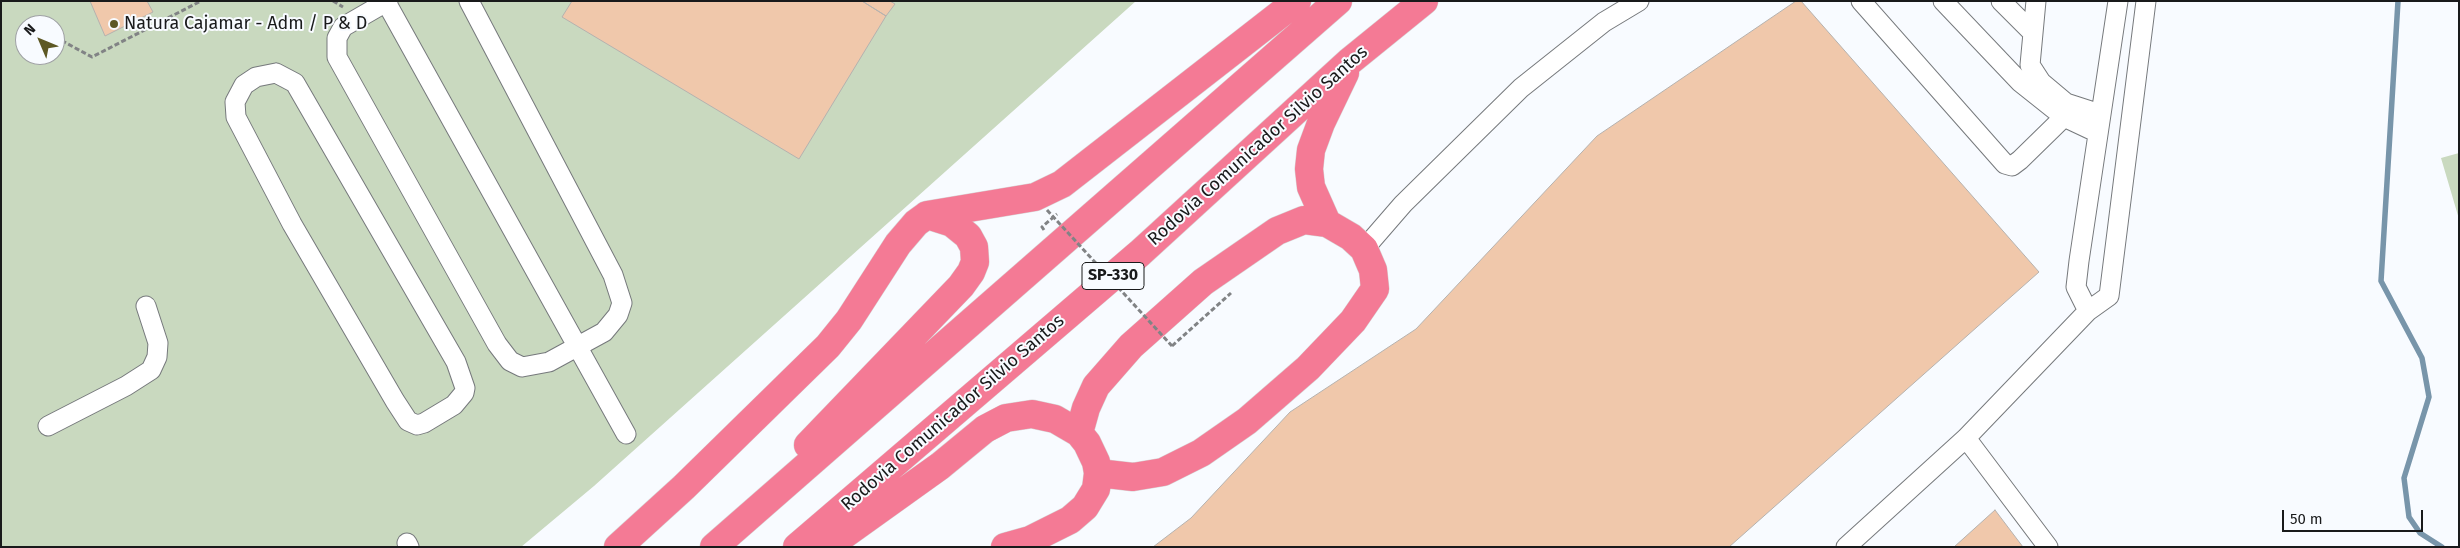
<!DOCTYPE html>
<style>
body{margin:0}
#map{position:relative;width:2460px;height:548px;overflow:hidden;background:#f8fbff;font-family:"Fira Sans",sans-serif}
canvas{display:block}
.frame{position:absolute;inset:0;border:2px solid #191a1b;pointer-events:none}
.north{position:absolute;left:15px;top:15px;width:50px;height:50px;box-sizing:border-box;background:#f8fbff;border:1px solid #9fa1a4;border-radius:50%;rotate:315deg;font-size:14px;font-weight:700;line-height:20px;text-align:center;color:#191a1b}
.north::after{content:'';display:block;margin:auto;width:18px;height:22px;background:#5d5824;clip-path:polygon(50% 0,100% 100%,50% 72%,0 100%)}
.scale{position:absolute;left:2282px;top:510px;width:141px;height:22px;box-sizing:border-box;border:2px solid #191a1b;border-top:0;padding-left:6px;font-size:15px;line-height:18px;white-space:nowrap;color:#191a1b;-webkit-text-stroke:4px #f8fbff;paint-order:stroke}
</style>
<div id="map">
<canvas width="2460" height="548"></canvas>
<div class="frame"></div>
<div class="north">N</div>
<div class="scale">50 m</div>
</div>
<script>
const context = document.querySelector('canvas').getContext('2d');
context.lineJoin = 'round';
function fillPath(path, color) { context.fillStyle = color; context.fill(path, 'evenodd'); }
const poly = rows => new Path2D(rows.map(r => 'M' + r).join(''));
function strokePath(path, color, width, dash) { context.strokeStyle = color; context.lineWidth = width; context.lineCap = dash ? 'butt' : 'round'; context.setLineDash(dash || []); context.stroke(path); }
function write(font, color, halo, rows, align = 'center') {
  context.font = font + ' "Fira Sans",sans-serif'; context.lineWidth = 4; context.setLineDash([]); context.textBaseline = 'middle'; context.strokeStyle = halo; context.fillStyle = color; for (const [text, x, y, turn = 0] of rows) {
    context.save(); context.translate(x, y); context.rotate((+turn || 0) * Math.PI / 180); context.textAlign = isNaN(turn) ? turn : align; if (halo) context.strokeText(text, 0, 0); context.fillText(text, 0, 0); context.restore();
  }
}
fillPath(poly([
 [1,1,1136,1,594,486,521,547,1,547],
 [25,25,55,25,55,55,25,55],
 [2459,153,2459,219,2441,158]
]), '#c9d9bf');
strokePath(poly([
 [2398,1,2381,281,2422,358,2429,397,2404,478,2409,517,2420,533,2442,547]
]), '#7895aa', 5.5);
const building = poly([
 [90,1,147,1,153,12,105,36,90,1],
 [572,1,862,1,886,16,799,159,562,17,572,1],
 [862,1,890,1,895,4,886,16,862,1],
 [1796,1,1801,1,2039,272,1729,547,1153,547,1191,518,1290,412,1416,329,1597,136,1796,1],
 [1995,510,2023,547,1954,547,1995,510]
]);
fillPath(building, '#f0c8ab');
strokePath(building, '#b5b2af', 1);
const minor = poly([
 [388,1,343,27,337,38,337,57,497,344,510,361,522,367,549,362,604,332,618,315,622,303,613,275,469,1],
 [1861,1,2005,164,2012,166,2020,160,2064,117],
 [1943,1,2020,82,2064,117,2098,133],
 [2001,1,2033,33],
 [2036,1,2030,65,2041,82,2066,103,2100,114],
 [2118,1,2079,261,2076,287,2088,311,2109,296,2146,1],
 [386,2,626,434],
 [276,73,295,83,456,362,465,388,464,393,454,405,424,423,417,425,408,421,395,401,292,224,236,117,235,102,244,85,256,77,276,73],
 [1364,249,1403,204,1521,88,1604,22,1639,1],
 [48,426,126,386,151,370,157,357,158,343,146,306],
 [1966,438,2048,547],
 [407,543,409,547],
 [1846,547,1966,438,2088,311]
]);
const highway = poly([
 [1327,223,1311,187,1309,169,1311,150,1321,123,1345,73],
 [1079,433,1086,408,1096,386,1131,346,1203,282,1277,231,1304,220,1327,223,1351,237,1364,249,1373,270,1375,289,1353,321,1308,368,1247,421,1201,453,1163,472,1133,477,1098,473],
 [808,445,961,286,971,272,975,262,974,247,968,236,952,223,927,215],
 [618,547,684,487,828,346,849,320,898,244,916,223,927,215,1035,197,1062,184,1297,1],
 [714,547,1338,1],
 [797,547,1140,253,1350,61,1424,1],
 [827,547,940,466,985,429,1006,418,1032,414,1055,419,1079,433,1087,443,1096,462,1098,473,1096,489,1085,507,1070,520,1030,540,1005,547]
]);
strokePath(minor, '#76797c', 21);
strokePath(highway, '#d6d6d6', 29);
strokePath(poly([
 [333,1,343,7],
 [55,37,92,57,201,1],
 [1044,230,1042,227,1057,214],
 [1172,346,1231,293]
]), '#818385', 3, [5, 2.5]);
strokePath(minor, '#fff', 19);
strokePath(highway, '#f47a95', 28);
strokePath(poly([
 [1047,210,1172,346]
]), '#818385', 3, [5, 2.5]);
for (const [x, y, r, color] of [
 [114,24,5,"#5d5824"]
]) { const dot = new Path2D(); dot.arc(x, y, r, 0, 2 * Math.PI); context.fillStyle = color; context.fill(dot); strokePath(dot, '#f8fbff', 2); }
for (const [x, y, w] of [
 [1113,276,62]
]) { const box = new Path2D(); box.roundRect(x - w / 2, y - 13.5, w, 27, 4); context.fillStyle = '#f8fbff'; context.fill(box); strokePath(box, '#191a1b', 1); }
write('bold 16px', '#191a1b', null, [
 ["SP-330",1113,276]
]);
write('18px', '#191a1b', '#f8fbff', [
 ["Natura Cajamar - Adm / P & D",124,24]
], 'left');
write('18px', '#191a1b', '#f8fbff', [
 ["Rodovia Comunicador Silvio Santos",1258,146,-42],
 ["Rodovia Comunicador Silvio Santos",953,413,-41]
]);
</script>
